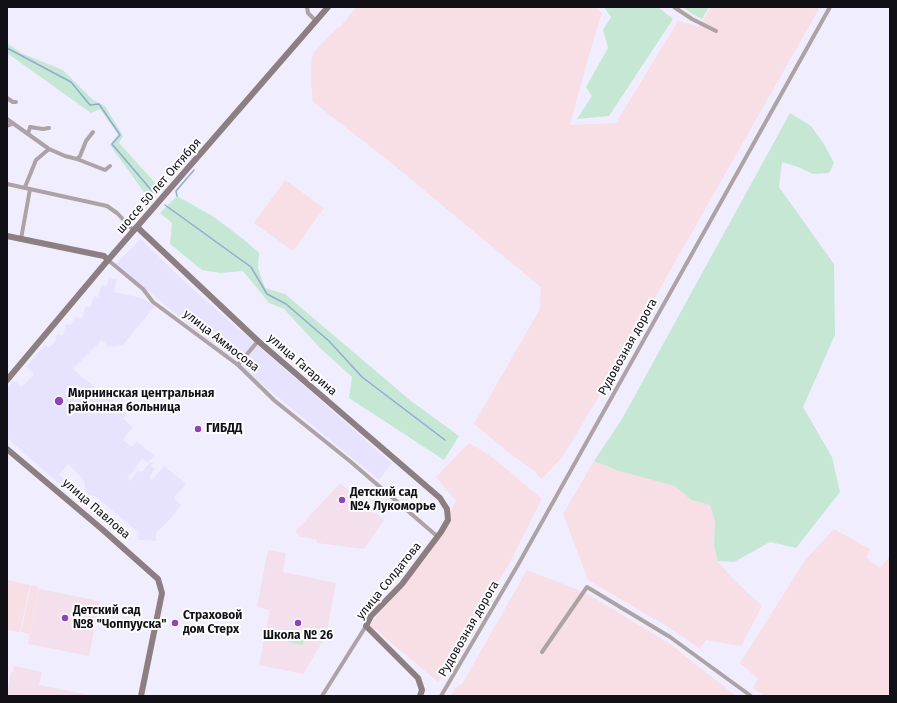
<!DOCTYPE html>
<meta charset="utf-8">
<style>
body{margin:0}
#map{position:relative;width:897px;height:703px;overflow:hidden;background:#f0eefe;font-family:"Fira Sans",sans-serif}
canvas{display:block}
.frame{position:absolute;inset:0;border:8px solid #111017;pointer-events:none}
</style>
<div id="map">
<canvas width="897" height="703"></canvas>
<div class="frame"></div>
</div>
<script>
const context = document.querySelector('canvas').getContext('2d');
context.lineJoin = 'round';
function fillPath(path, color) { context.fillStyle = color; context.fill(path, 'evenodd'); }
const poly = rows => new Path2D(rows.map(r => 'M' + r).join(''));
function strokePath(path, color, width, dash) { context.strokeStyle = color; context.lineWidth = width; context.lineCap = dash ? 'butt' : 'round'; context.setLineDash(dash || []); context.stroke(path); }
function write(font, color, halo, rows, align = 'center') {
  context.font = font + ' "Fira Sans",sans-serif'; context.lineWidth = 4; context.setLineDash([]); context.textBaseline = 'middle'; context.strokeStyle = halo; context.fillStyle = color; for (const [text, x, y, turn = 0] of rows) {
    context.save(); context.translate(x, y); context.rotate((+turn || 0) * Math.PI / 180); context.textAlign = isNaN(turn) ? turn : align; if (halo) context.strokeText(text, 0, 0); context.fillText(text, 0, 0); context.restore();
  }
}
fillPath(poly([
 [141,239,184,281,392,463,379,480,115,264],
 [109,277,117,279,114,292,142,298,155,306,123,345,109,347,102,340,73,369,127,414,123,418,133,427,123,440,132,447,137,441,154,455,148,463,142,459,127,479,130,481,139,470,142,472,149,463,151,462,153,463,151,466,155,469,149,477,152,480,164,466,186,484,174,498,181,505,171,518,156,533,156,541,138,540,139,533,95,496,86,494,84,480,68,464,59,475,66,480,62,486,7,438,7,388,13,380,22,387,34,374,26,367,45,345,49,348,55,341,57,334,63,335,66,324,72,325,72,322,76,317,82,318,85,307,91,307,94,296,98,297,101,285,107,286]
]), '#e7e3fe');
fillPath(poly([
 [357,7,595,7,602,13,587,62,570,125,616,123,678,21,699,27,711,7,820,7,595,403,563,456,542,479,529,467,508,452,474,424,540,309,541,287,385,158,313,102,311,83,311,64,313,53,338,27,339,28],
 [285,180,324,208,293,251,254,223],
 [469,443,483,451,496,460,542,499,510,562,438,682,370,625,388,601,426,558,448,524,451,511,456,501,436,477],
 [594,461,619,471,676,486,691,500,710,505,715,521,714,547,718,561,732,578,762,606,741,646,706,640,700,649,670,628,588,580,563,514],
 [834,529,870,549,866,557,880,568,890,556,890,696,765,696,753,688,758,679,740,663,806,559],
 [527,570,586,593,670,644,736,696,451,696,455,688,462,684],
 [7,580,30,585,20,632,7,630],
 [31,585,39,587,30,634,21,632]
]), '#f8dee5');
fillPath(poly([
 [340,483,384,520,364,549,317,543,316,539,301,537,295,532],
 [268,550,286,553,283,572,336,583,326,636,303,674,259,665,270,610,257,607],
 [39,589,100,601,89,656,28,644],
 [14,666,42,672,39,685,95,696,7,696,11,672,13,672]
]), '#f4dfed');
fillPath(poly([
 [604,7,658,7,673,19,609,116,577,119,592,96,586,87,608,48,603,30,611,17],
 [683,7,709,7,702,19,691,13],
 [7,43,21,53,63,70,93,100,105,106,123,136,119,143,159,187,149,199,110,145,118,134,100,109,91,113,7,53],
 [790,113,811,126,824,144,834,163,829,173,813,174,798,167,782,162,779,187,834,264,835,335,803,407,832,457,840,492,796,548,770,542,734,562,718,561,714,547,715,521,710,505,691,500,675,486,619,471,594,461,622,419],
 [177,196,214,217,243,239,259,253,258,268,265,288,285,294,411,401,459,436,444,460,349,398,352,377,320,348,284,309,269,303,243,271,220,273,202,270,170,244,172,223,160,213],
 [290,634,305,637,303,645,288,642]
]), '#c5e7d4');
strokePath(poly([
 [7,48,71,82,90,105,99,104,120,135,112,144,152,191],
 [177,196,176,191,194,170],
 [165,205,251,267,267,294,286,304,329,341,362,377,445,440]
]), '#90abd4', 1.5);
strokePath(poly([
 [307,7,308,13,316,21],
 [674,7,692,19,716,31],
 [7,98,13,102,16,102],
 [7,119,49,149,65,156,77,159,105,170,110,166],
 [7,126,12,124],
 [28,134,30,127,43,129,49,128],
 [77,159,80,156,86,141,93,132],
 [7,184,107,206,117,213,134,231],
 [25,187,36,160,49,149],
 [21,239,30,189],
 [108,260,143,289,153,302,238,365,275,401,351,462,438,537],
 [238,365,258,341],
 [542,652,587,587,670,637,751,696],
 [322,696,366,626],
 [441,696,519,563,830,7]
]), '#ada3a5', 4);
strokePath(poly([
 [137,227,258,341,440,498,447,509,448,520,441,532,402,584,371,616,366,626,418,678,422,690,420,696],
 [7,236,99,255,104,256,108,260],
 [7,380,108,260,328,7],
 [7,449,103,530,158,579,162,593,141,696]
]), '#8d7e81', 6);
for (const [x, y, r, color] of [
 [59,401,5,"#8d44b7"],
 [198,429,4,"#8d44b7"],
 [342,500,4,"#8d44b7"],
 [65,618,4,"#8d44b7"],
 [175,623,4,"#8d44b7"],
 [298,623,4,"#8d44b7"]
]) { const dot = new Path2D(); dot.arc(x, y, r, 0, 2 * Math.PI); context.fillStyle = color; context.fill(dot); strokePath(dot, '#fdfdfd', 1.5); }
write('12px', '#111017', '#fdfdfd', [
 ["шоссе 50 лет Октября",159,186,-49],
 ["улица Аммосова",221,341,38],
 ["Рудовозная дорога",628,347,-61],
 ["улица Гагарина",302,365,41],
 ["улица Павлова",96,509,41],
 ["улица Солдатова",389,581,-51],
 ["Рудовозная дорога",469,629,-60]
]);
write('bold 12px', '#111017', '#fdfdfd', [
 ["Мирнинская центральная",68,394],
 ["районная больница",68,408],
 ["ГИБДД",206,429],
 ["Детский сад",350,493],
 ["№4 Лукоморье",350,507],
 ["Детский сад",73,611],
 ["№8 \"Чоппууска\"",73,625],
 ["Страховой",183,616],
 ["дом Стерх",183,630],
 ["Школа № 26",298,636,"center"]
], 'left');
</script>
